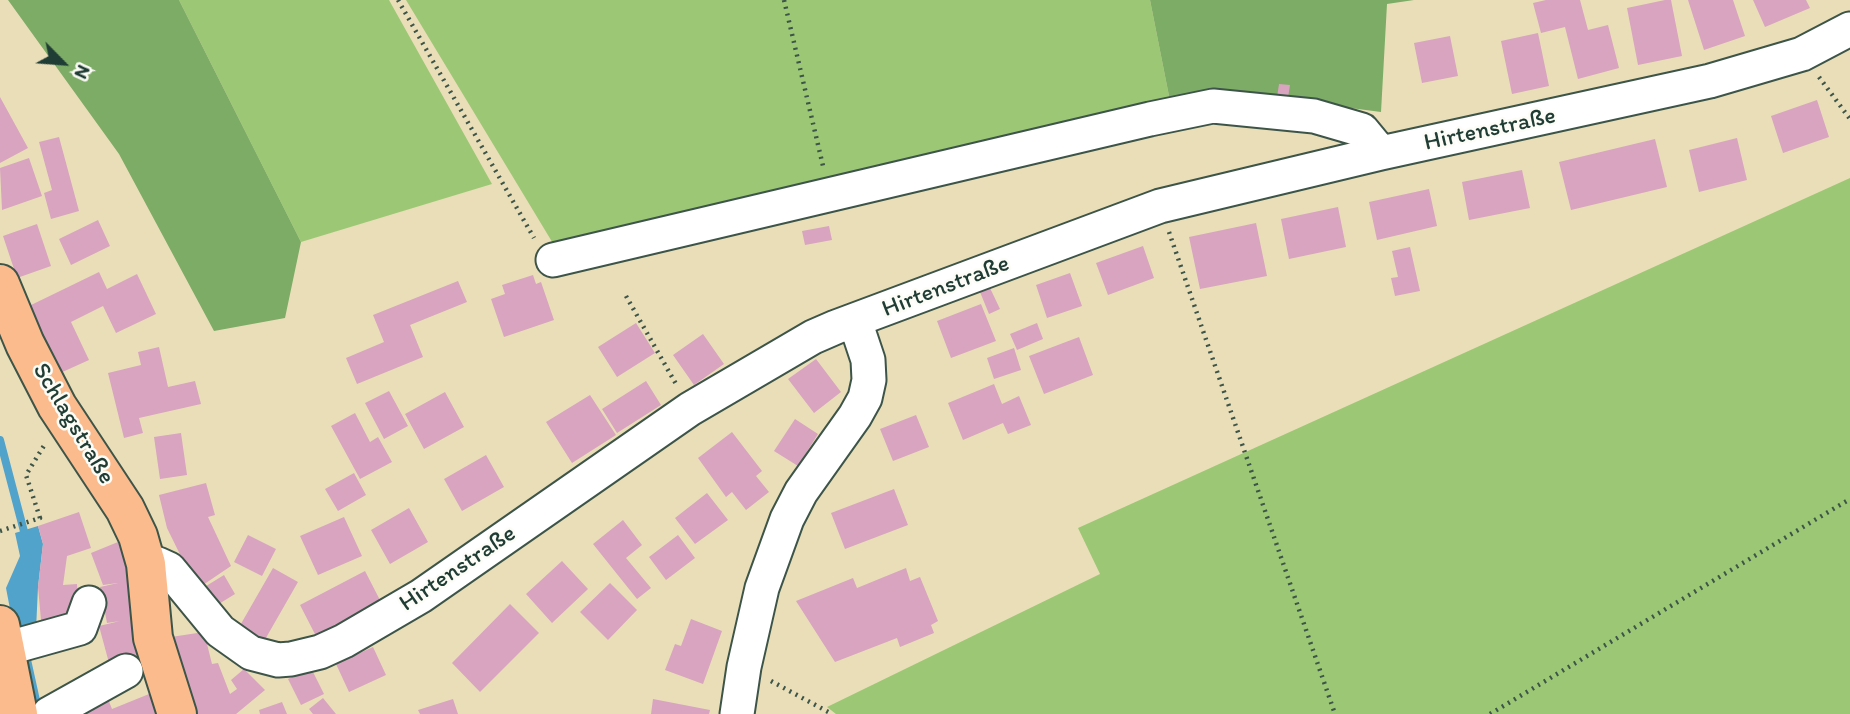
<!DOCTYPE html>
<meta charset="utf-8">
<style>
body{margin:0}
#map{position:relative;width:1850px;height:714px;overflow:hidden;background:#eadeb9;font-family:Itim,sans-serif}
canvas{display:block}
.north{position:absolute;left:28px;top:28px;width:70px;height:70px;-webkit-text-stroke:5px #fdfcf7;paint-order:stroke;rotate:115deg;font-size:19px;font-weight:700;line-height:28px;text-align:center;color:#1f3d34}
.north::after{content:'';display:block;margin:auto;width:24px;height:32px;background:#1f3d34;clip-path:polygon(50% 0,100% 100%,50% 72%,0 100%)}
</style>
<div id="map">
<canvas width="1850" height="714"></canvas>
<div class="north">N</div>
</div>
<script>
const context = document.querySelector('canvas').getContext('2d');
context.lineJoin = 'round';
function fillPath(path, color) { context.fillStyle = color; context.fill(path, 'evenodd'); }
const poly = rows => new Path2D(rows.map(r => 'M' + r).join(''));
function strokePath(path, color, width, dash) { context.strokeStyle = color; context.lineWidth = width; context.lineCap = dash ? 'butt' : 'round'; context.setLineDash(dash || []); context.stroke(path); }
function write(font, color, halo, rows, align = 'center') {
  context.font = font + ' Itim,sans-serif'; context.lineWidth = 5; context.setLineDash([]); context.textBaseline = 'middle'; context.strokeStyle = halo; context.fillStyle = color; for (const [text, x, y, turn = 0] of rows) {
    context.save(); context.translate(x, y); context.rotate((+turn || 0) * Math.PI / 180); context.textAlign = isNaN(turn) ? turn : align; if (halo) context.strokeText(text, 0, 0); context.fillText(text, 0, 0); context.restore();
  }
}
fillPath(poly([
 [179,0,389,0,492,184,301,242],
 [406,0,1150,0,1171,106,557,250],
 [1850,178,1850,714,836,714,827,707,1100,574,1078,528]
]), '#9cc875');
fillPath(poly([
 [8,0,179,0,301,242,285,318,214,331,119,154],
 [1150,0,1414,0,1387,4,1381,112,1236,93,1171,106]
]), '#7dac66');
fillPath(poly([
 [38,526,43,544,38,587,36,630,14,630,6,588,20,556,15,533]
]), '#52a3cc');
strokePath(poly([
 [0,440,26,539],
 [26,655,39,714]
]), '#52a3cc', 8);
fillPath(poly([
 [1546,0,1580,0,1588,30,1608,25,1619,68,1578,79,1565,27,1541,33,1533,3],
 [1665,0,1671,0,1682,56,1638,65,1627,8],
 [1688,0,1733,0,1745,36,1704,50],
 [1753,0,1806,0,1810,8,1765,27],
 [1538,33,1549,86,1512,94,1501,41],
 [1450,36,1458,76,1422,83,1414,43],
 [1279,84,1290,85,1288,98,1277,97],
 [0,97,28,148,0,163],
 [1817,100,1829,137,1783,153,1771,116],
 [59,137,79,211,51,219,44,193,52,190,39,142],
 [1737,138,1747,180,1699,192,1689,150],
 [1655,139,1667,187,1571,210,1559,162],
 [29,158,42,196,2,210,0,168],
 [1522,170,1530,208,1469,220,1462,182],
 [1429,189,1437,226,1377,240,1369,202],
 [1338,207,1346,247,1289,259,1281,219],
 [98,220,110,246,71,265,59,239],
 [1256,223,1267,276,1200,289,1189,237],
 [37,224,51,266,17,278,3,236],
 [829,226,832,240,805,245,802,231],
 [1143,246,1154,278,1108,295,1096,263],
 [1410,247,1420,291,1395,296,1391,278,1398,277,1392,251],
 [99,272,107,289,137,274,156,314,116,333,103,306,71,322,89,360,58,374,27,307],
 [1070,273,1082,306,1047,318,1036,285],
 [533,275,536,284,541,282,554,320,504,337,491,299,505,294,502,285],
 [458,281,467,302,410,325,423,357,357,384,346,358,384,342,373,315],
 [990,288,1000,309,989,314,980,292],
 [981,304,996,341,951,358,937,321],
 [636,323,655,353,617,377,598,347],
 [1037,323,1043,339,1017,350,1010,334],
 [703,334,724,364,694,385,673,355],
 [1079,337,1093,375,1044,394,1029,356],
 [159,347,168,387,195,381,201,404,139,418,143,433,124,438,108,373,141,365,138,352],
 [1014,348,1021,370,994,379,987,358],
 [816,359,841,392,814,413,788,379],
 [646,381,661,405,617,433,602,409],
 [994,384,1002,404,1019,396,1031,425,1008,434,1003,423,963,440,948,403],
 [389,391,408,426,384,439,365,403],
 [445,392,464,427,424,449,405,414],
 [590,395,616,435,572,463,546,422],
 [355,413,370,442,378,437,392,462,360,479,331,426],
 [916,415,929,447,893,461,880,429],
 [795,419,818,434,798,466,774,451],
 [732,432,762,471,756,476,769,492,746,510,732,492,726,497,698,458],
 [181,433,187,475,160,479,154,437],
 [486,455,504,487,462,511,444,479],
 [354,473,366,495,338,511,325,489],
 [206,483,215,515,208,517,231,566,197,589,167,528,159,495],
 [894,489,908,525,845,549,831,513],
 [707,493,728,520,695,544,675,518],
 [409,508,428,542,390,564,371,530],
 [79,512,91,548,67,556,63,585,77,584,79,616,41,620,38,587,43,544,38,526],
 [344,517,362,556,318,575,300,536],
 [623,520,642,545,626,558,651,588,637,599,593,544],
 [248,535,276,549,262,576,234,562],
 [678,535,695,558,666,580,649,557],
 [118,542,132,580,151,658,112,674,99,626,120,621,107,623,100,587,118,583,103,585,91,553],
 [562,561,588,589,552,623,526,594],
 [273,568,298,582,263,643,238,629],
 [906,568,910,581,920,577,938,621,931,625,934,633,900,647,897,638,835,662,796,601,853,578,857,588],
 [365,571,382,604,317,638,300,605],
 [224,575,235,594,209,610,198,591],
 [610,583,637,610,608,640,580,612],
 [510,604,539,633,480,692,452,663],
 [691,619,722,631,703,684,665,670,675,644,681,646],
 [204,632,212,664,218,663,230,694,237,689,231,680,244,669,265,690,236,714,192,714,171,637],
 [373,647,386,675,349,692,336,664],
 [311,668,324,694,301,705,288,679],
 [154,692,162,714,78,714,106,694,112,709],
 [323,698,336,714,313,714,309,709],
 [453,699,458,714,420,714,418,710],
 [653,699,710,710,709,714,651,714],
 [282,702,287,714,260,714,259,710]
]), '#d8a4bf');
const minor = poly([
 [553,260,1150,119,1213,106,1314,116,1362,130,1381,153],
 [146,564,158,564,169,569,220,631,251,653,278,660,291,659,320,652,344,641,421,596,690,409,813,337,836,327,1160,206,1381,153,1710,81,1802,54,1850,29],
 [5,649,80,628,89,603],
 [49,714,126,671],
 [737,714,744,667,762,588,787,519,801,492,855,416,865,398,869,380,868,360,855,321]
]);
const major = poly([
 [0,284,25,344,57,406,125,509,138,536,146,564,153,638,177,714],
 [0,625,18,714]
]);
strokePath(minor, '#3d5548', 37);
strokePath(major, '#3d5548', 42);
strokePath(poly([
 [398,0,534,238],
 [784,0,823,166],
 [1819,77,1850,119],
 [1169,232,1335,714],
 [626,296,676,384],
 [0,531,40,518,26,475,45,444],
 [771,681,832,714],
 [1490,714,1850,499]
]), '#3d5548', 4.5, [2, 5]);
strokePath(minor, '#fff', 33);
strokePath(major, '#fbbb8d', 38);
write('24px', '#1f3d34', '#fdfcf7', [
 ["Hirtenstraße",1490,130,-12],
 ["Hirtenstraße",946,287,-21],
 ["Schlagstraße",73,424,59],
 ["Hirtenstraße",458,569,-34]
]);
</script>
